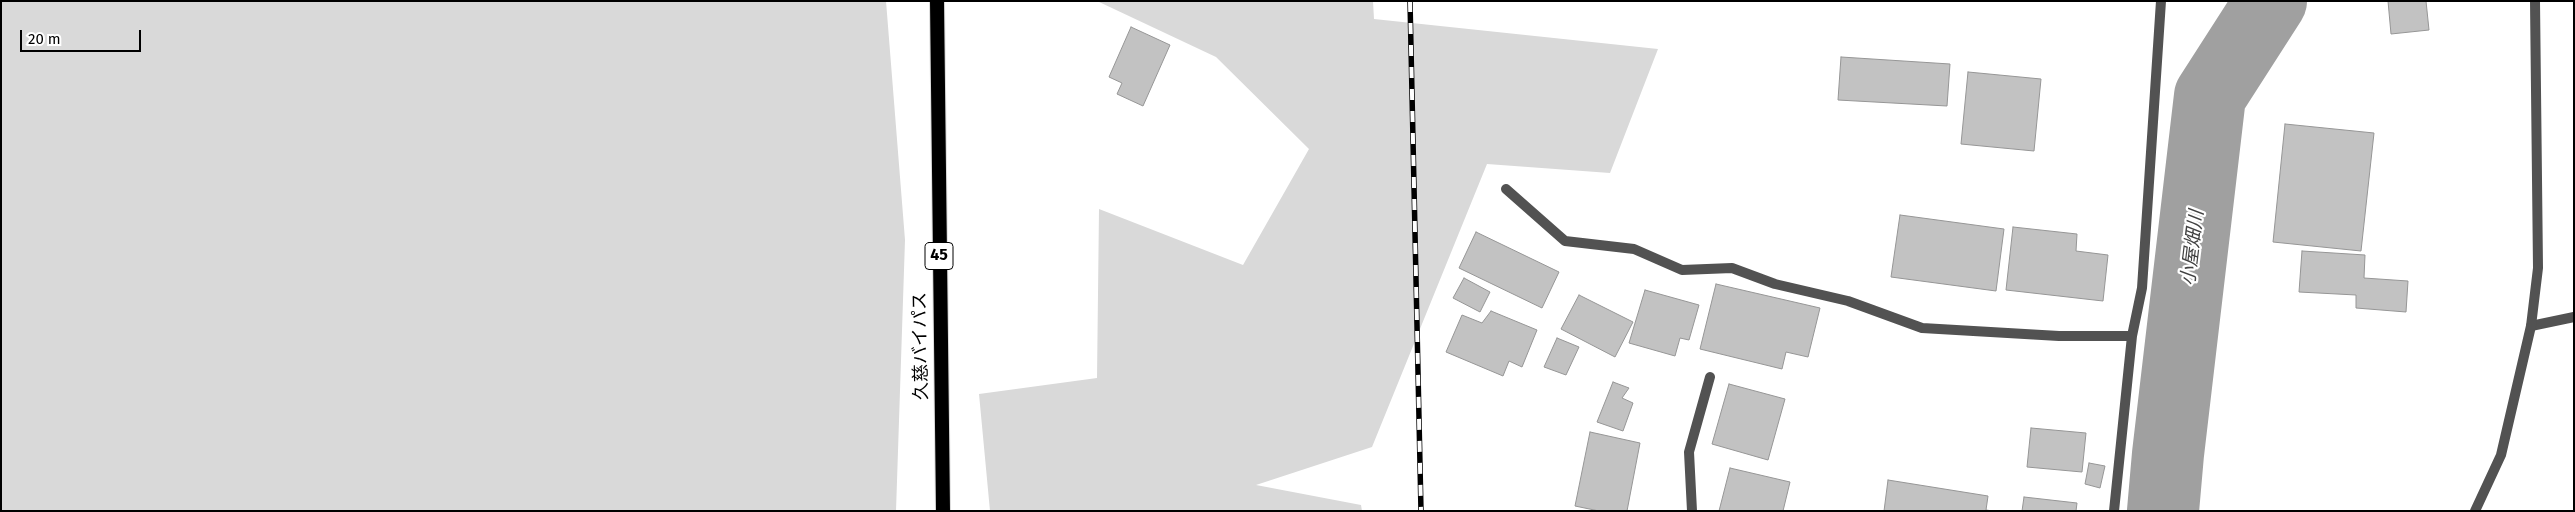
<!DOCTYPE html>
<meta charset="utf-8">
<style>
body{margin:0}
#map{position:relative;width:2575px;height:512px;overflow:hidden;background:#fff;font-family:"Fira Sans",sans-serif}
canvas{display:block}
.frame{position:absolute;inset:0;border:2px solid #000;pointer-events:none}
.scale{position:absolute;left:20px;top:30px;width:121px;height:22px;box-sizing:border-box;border:2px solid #000;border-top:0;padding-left:6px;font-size:15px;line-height:18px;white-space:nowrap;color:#000;-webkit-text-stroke:4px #fff;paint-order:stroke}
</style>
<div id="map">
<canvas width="2575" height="512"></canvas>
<div class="frame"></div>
<div class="scale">20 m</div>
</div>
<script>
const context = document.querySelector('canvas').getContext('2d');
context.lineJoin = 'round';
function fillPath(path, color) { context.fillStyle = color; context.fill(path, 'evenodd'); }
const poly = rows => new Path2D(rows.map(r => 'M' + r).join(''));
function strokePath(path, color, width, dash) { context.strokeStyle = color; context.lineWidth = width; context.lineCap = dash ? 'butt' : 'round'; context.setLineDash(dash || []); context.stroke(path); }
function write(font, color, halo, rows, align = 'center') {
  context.font = font + ' "Fira Sans","Noto Sans JP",sans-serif'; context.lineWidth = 4.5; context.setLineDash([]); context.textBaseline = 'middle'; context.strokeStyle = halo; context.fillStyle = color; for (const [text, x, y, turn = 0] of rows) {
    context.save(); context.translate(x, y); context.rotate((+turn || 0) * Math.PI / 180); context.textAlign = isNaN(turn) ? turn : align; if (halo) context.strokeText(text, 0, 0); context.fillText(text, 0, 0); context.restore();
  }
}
fillPath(poly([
 [1,1,886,1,905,240,896,511,1,511],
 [1097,1,1373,1,1374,19,1658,49,1610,173,1487,164,1372,447,1256,485,1361,505,1362,511,990,511,979,394,1097,378,1099,209,1243,265,1309,149,1216,57]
]), '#d9d9d9');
strokePath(poly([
 [2163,511,2168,454,2210,96,2271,1]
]), '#a0a0a0', 72);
const building = poly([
 [2388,1,2426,1,2429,30,2391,34,2388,1],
 [1131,27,1170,45,1143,106,1117,94,1122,83,1109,77,1131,27],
 [1841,57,1950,64,1947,106,1838,100,1841,57],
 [1968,72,2041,79,2034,151,1961,144,1968,72],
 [2285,124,2374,133,2361,251,2273,242,2285,124],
 [1900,215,2004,229,1996,291,1891,277,1900,215],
 [2013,227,2077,234,2076,251,2108,255,2103,301,2006,290,2013,227],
 [1476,232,1559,272,1542,308,1459,268,1476,232],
 [2302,251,2365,255,2364,278,2408,281,2406,312,2356,308,2356,295,2299,292,2302,251],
 [1464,278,1490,292,1480,312,1453,298,1464,278],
 [1716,284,1820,308,1808,357,1786,352,1782,369,1700,349,1716,284],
 [1645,290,1699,305,1689,340,1680,338,1675,356,1629,343,1645,290],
 [1579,295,1633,322,1615,357,1561,329,1579,295],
 [1491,311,1537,330,1522,367,1509,361,1503,376,1446,352,1462,315,1482,323,1491,311],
 [1557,338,1579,347,1566,375,1544,367,1557,338],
 [1613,382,1629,388,1622,398,1633,403,1623,431,1597,422,1613,382],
 [1729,384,1785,399,1768,460,1712,444,1729,384],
 [2031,428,2086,433,2082,472,2027,467,2031,428],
 [1590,432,1640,443,1627,511,1599,511,1575,506,1590,432],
 [2089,463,2105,466,2100,488,2085,484,2089,463],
 [1730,468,1790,482,1783,511,1719,511,1730,468],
 [1888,480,1988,496,1986,510,1993,511,1884,511,1888,480],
 [2024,497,2077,503,2076,511,2022,511,2024,497]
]);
fillPath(building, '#c2c2c2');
strokePath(building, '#969696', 1);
const trunk = poly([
 [937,1,943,511]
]);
strokePath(trunk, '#dbdbdb', 16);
strokePath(poly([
 [1506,189,1565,241,1634,249,1682,270,1732,268,1775,284,1848,301,1922,328,2059,336,2132,336],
 [2531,326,2574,317],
 [1692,511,1689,452,1710,377],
 [2114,511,2132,336,2142,288,2161,1]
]), '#525252', 10);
strokePath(poly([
 [2475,511,2501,455,2531,326,2538,268,2535,1]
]), '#525252', 10);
strokePath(trunk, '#000', 14);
const rail = poly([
 [1410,1,1421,511]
]);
strokePath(rail, '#000', 5.5);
strokePath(rail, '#fff', 4, [11]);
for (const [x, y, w] of [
 [939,256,28]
]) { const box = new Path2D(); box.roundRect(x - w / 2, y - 13.5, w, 27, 4); context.fillStyle = '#fff'; context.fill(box); strokePath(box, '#000', 1); }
write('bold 16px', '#000', null, [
 ["45",939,256]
]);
write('18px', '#000', '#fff', [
 ["久慈バイパス",921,346,-91]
]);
write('italic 19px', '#414141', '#fff', [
 ["小屋畑川",2193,248,-83]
]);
</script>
